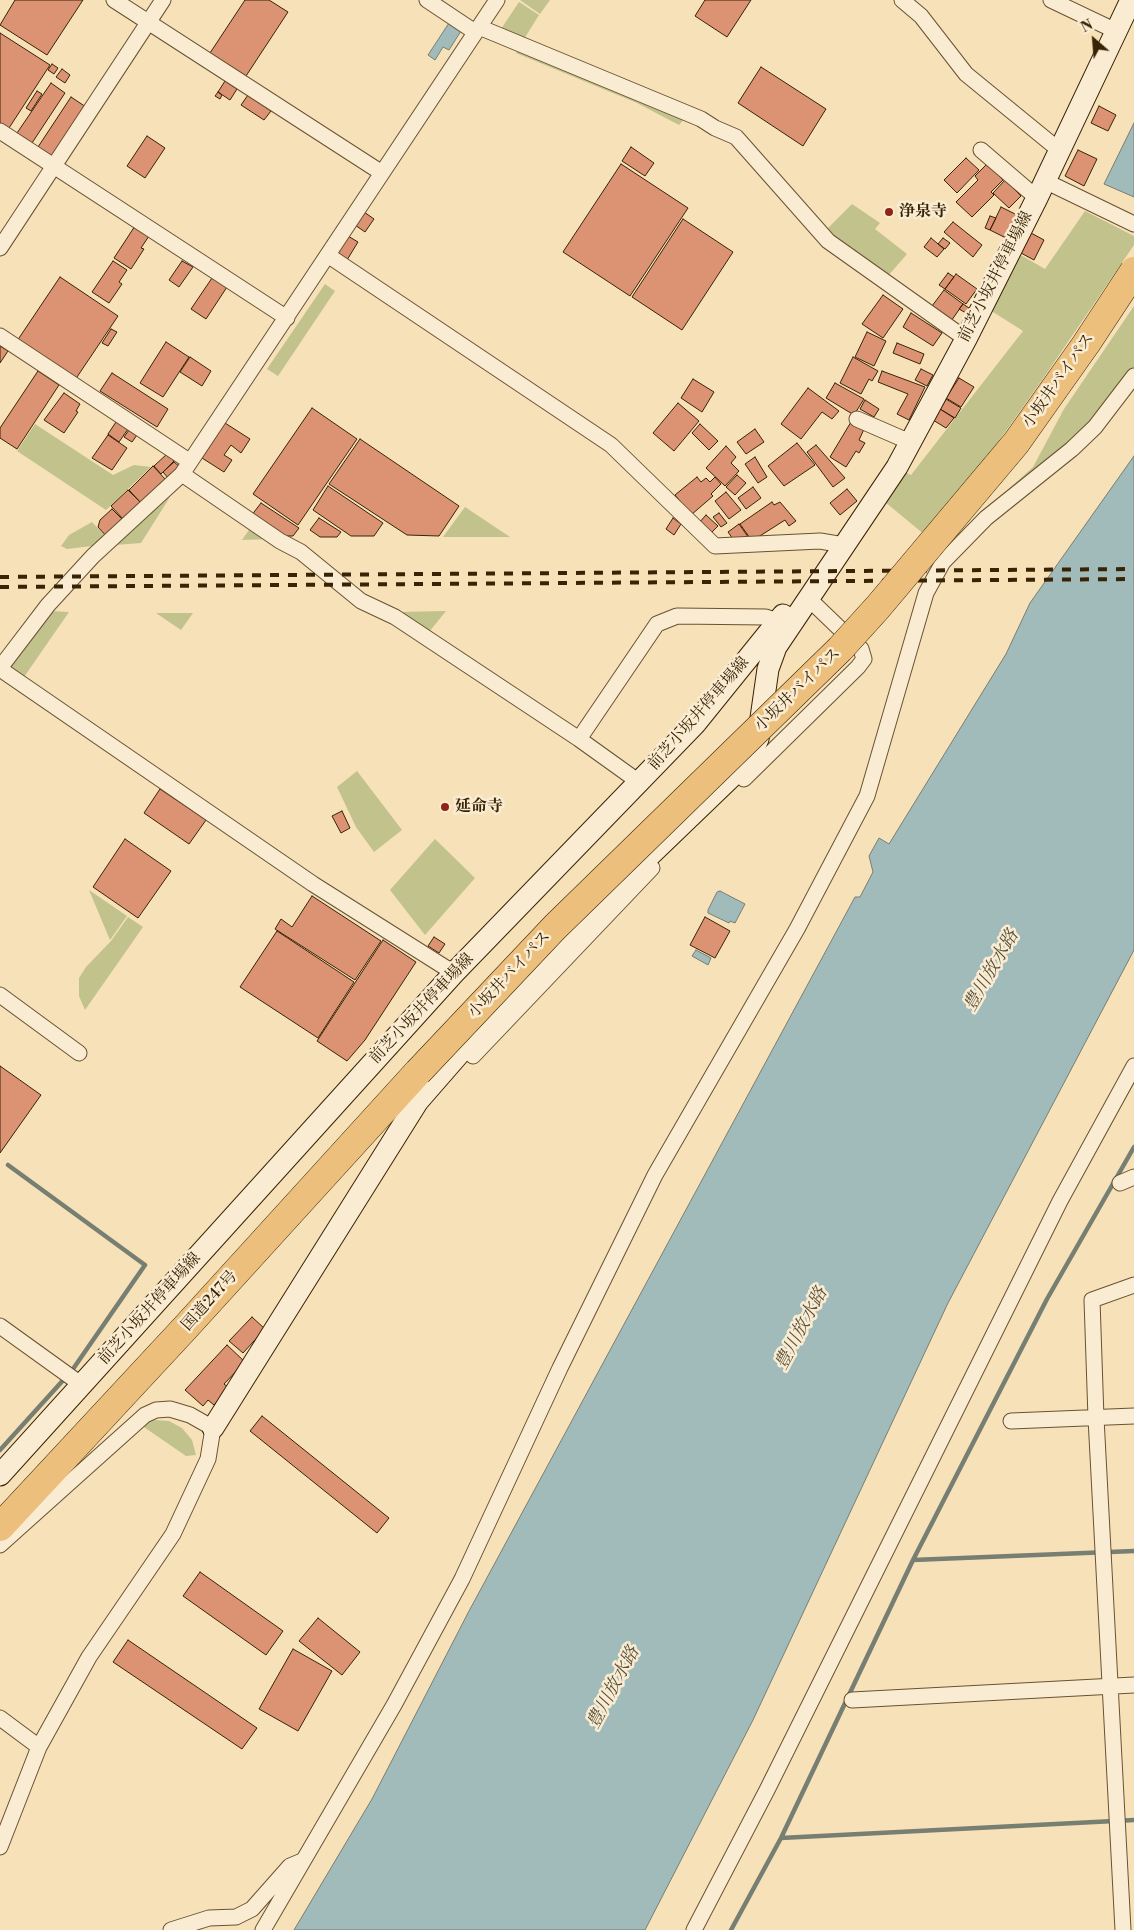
<!DOCTYPE html>
<meta charset="utf-8">
<style>
body{margin:0}
#map{position:relative;width:1134px;height:1930px;overflow:hidden;background:#f7e1b9;font-family:"Libre Bodoni",serif}
canvas{display:block}
.north{position:absolute;left:1069px;top:15px;width:50px;height:50px;-webkit-text-stroke:4px #faecd2;paint-order:stroke;rotate:333deg;font-size:14px;font-weight:700;line-height:20px;text-align:center;color:#382305}
.north::after{content:'';display:block;margin:auto;width:18px;height:22px;background:#382305;clip-path:polygon(50% 0,100% 100%,50% 72%,0 100%)}
</style>
<div id="map">
<canvas width="1134" height="1930"></canvas>
<div class="north">N</div>
</div>
<script>
const context = document.querySelector('canvas').getContext('2d');
context.lineJoin = 'round';
function fillPath(path, color) { context.fillStyle = color; context.fill(path, 'evenodd'); }
const poly = rows => new Path2D(rows.map(r => 'M' + r).join(''));
function strokePath(path, color, width, dash) { context.strokeStyle = color; context.lineWidth = width; context.lineCap = dash ? 'butt' : 'round'; context.setLineDash(dash || []); context.stroke(path); }
function write(font, color, halo, rows, align = 'center') {
  context.font = font + ' "Libre Bodoni","Noto Serif JP",serif'; context.lineWidth = 5; context.setLineDash([]); context.textBaseline = 'middle'; context.strokeStyle = halo; context.fillStyle = color; for (const [text, x, y, turn = 0] of rows) {
    context.save(); context.translate(x, y); context.rotate((+turn || 0) * Math.PI / 180); context.textAlign = isNaN(turn) ? turn : align; if (halo) context.strokeText(text, 0, 0); context.fillText(text, 0, 0); context.restore();
  }
}
fillPath(poly([
 [520,0,550,0,540,14],
 [519,2,539,15,524,39,501,29],
 [518,50,684,119,679,125,637,103,516,53],
 [852,204,880,223,875,229,907,254,888,276,836,239,828,228],
 [1085,211,1134,236,1134,245,1042,380,986,459,925,535,885,502,905,472,911,475,1023,331,990,310,1019,254,1045,269],
 [325,284,335,291,278,376,267,369],
 [1134,306,1134,367,1116,392,1083,431,990,506,1033,467,1064,409],
 [35,424,113,475,134,465,151,467,106,510,17,451],
 [170,497,141,543,115,545],
 [465,507,510,537,443,537],
 [92,522,107,538,100,545,67,549,61,546,69,535],
 [251,527,270,539,242,540],
 [50,611,69,612,24,677,9,667],
 [446,611,429,632,400,612],
 [156,613,193,613,181,630],
 [357,771,402,830,374,852,356,827,337,787],
 [435,839,475,878,425,935,390,890],
 [89,890,127,916,110,940],
 [128,917,143,927,85,1010,79,996,79,978,86,967,111,941],
 [154,1420,169,1421,182,1428,192,1440,196,1455,186,1456,141,1425]
]), '#c1c28c');
const water = poly([
 [449,23,461,31,449,50,443,47,435,60,428,55,449,23],
 [1134,123,1134,197,1104,184,1134,123],
 [1134,456,1134,950,948,1303,753,1720,645,1930,294,1930,372,1799,469,1611,855,897,860,897,873,872,869,856,879,838,889,844,1006,654,1030,603,1134,456],
 [720,891,745,904,735,923,730,921,729,923,708,913,708,910,717,892,720,891],
 [696,950,711,958,708,965,692,956,696,950]
]);
fillPath(water, '#a1bbba');
strokePath(water, '#777e72', 1);
strokePath(poly([
 [8,1165,145,1265,73,1369],
 [0,1450,66,1377],
 [913,1560,1134,1551],
 [781,1838,1134,1820],
 [731,1930,781,1838,913,1560,1047,1299,1134,1147]
]), '#777e72', 4.5);
const building = poly([
 [15,0,83,0,47,55,0,25,15,0],
 [245,0,269,0,288,12,246,76,210,53,245,0],
 [705,0,751,0,727,37,695,16,705,0],
 [0,33,50,65,9,128,0,123,0,33],
 [52,64,58,68,54,74,48,70,52,64],
 [761,67,826,109,803,146,738,103,761,67],
 [62,69,70,75,65,83,56,77,62,69],
 [225,81,237,89,230,100,218,92,225,81],
 [51,83,65,93,32,143,17,133,51,83],
 [37,91,42,94,31,111,26,108,37,91],
 [218,92,222,95,220,99,215,96,218,92],
 [248,95,271,111,264,120,241,105,248,95],
 [71,97,86,107,53,157,38,147,71,97],
 [1099,106,1116,115,1108,131,1091,123,1099,106],
 [147,136,165,148,145,178,127,166,147,136],
 [631,147,654,163,645,176,622,161,631,147],
 [1078,150,1097,159,1084,186,1065,176,1078,150],
 [966,158,979,170,957,193,944,180,966,158],
 [621,164,688,208,630,296,563,252,621,164],
 [987,164,1003,180,991,192,994,195,972,217,956,202,978,180,975,176,987,164],
 [1005,180,1021,196,1009,208,993,193,1005,180],
 [1001,207,1017,215,1006,238,990,230,1001,207],
 [364,212,374,219,365,232,355,225,364,212],
 [990,216,996,218,990,230,985,228,990,216],
 [683,219,733,252,682,330,632,297,683,219],
 [953,222,982,245,973,257,944,232,953,222],
 [135,226,149,236,141,248,144,249,131,269,114,258,135,226],
 [1031,233,1044,240,1034,260,1021,253,1031,233],
 [348,236,358,242,347,260,336,253,348,236],
 [931,238,944,249,937,257,924,247,931,238],
 [943,238,950,243,945,249,938,244,943,238],
 [113,261,127,270,119,282,122,284,109,303,92,292,113,261],
 [182,261,193,267,179,287,169,280,182,261],
 [948,273,954,277,945,289,939,285,948,273],
 [956,274,977,289,966,304,945,289,956,274],
 [60,277,118,316,75,380,17,341,60,277],
 [212,278,227,287,206,319,191,309,212,278],
 [944,290,963,304,949,324,929,310,944,290],
 [883,295,903,309,883,338,862,324,883,295],
 [963,304,969,308,966,313,959,309,963,304],
 [911,313,942,333,933,346,903,327,911,313],
 [111,329,117,332,108,346,102,343,111,329],
 [867,332,886,341,874,366,855,357,867,332],
 [166,342,189,357,163,397,140,383,166,342],
 [897,343,924,354,920,364,893,353,897,343],
 [0,346,8,351,0,363,0,346],
 [190,357,211,371,202,386,180,372,190,357],
 [853,357,878,371,872,381,869,379,861,394,840,383,853,357],
 [921,369,933,375,927,386,915,380,921,369],
 [38,371,59,385,17,449,0,438,0,428,38,371],
 [882,371,925,387,909,420,897,414,908,394,878,382,882,371],
 [112,373,168,409,157,427,100,391,112,373],
 [959,378,974,387,961,407,946,398,959,378],
 [693,379,714,392,702,412,681,398,693,379],
 [835,383,864,399,854,415,826,398,835,383],
 [808,388,839,411,832,419,822,412,801,439,781,424,808,388],
 [64,393,80,404,76,411,78,412,64,433,44,420,64,393],
 [946,399,961,408,955,418,940,409,946,399],
 [865,400,879,409,874,417,860,409,865,400],
 [678,403,699,421,674,451,653,433,678,403],
 [312,408,357,439,298,525,253,494,312,408],
 [940,409,954,418,946,428,933,420,940,409],
 [116,422,128,429,119,442,108,434,116,422],
 [851,422,865,427,859,440,865,443,859,453,856,451,846,467,830,457,851,422],
 [225,423,250,439,241,453,231,445,224,455,232,460,224,472,202,458,225,423],
 [700,424,718,441,709,450,692,433,700,424],
 [755,429,764,442,746,454,737,442,755,429],
 [129,430,137,435,132,442,124,437,129,430],
 [108,435,127,448,112,470,92,458,108,435],
 [360,439,459,506,439,536,407,535,329,484,360,439],
 [797,443,815,465,784,486,768,466,797,443],
 [816,445,845,478,833,487,807,452,816,445],
 [726,446,736,457,731,463,739,471,725,486,706,468,726,446],
 [167,454,174,461,161,474,154,466,167,454],
 [755,457,767,477,758,483,745,464,755,457],
 [174,462,180,467,168,478,163,472,174,462],
 [153,466,166,480,142,504,129,490,153,466],
 [737,475,746,483,735,495,726,487,737,475],
 [697,477,701,482,706,478,710,482,715,477,721,484,711,494,713,496,691,515,675,495,697,477],
 [328,486,383,523,374,536,351,536,313,510,328,486],
 [753,487,761,498,746,509,738,498,753,487],
 [847,489,857,501,840,515,830,503,847,489],
 [128,490,142,504,124,520,111,506,128,490],
 [726,492,741,510,729,519,715,501,726,492],
 [772,502,774,505,780,502,796,521,789,526,785,520,752,541,740,524,772,502],
 [261,503,299,528,293,536,280,536,251,516,261,503],
 [112,509,124,521,107,537,98,527,100,520,112,509],
 [719,513,727,523,721,527,713,517,719,513],
 [706,515,718,526,710,534,698,524,706,515],
 [319,518,341,532,337,537,320,537,310,530,319,518],
 [673,518,681,524,674,535,666,529,673,518],
 [739,524,751,541,735,542,728,532,739,524],
 [160,789,206,820,189,844,144,813,160,789],
 [342,811,350,828,341,833,332,816,342,811],
 [125,839,171,871,138,918,93,887,125,839],
 [312,896,381,941,355,980,275,929,281,919,292,927,312,896],
 [705,917,730,931,715,958,690,945,705,917],
 [277,931,354,982,318,1038,240,987,277,931],
 [434,937,445,944,439,953,428,946,434,937],
 [383,940,416,962,365,1040,347,1061,317,1041,383,940],
 [0,1066,41,1095,0,1153,0,1066],
 [252,1317,265,1329,243,1353,229,1341,252,1317],
 [227,1345,245,1362,224,1384,229,1388,214,1405,208,1400,203,1406,185,1390,227,1345],
 [262,1416,389,1518,377,1533,250,1431,262,1416],
 [200,1572,283,1631,266,1655,183,1596,200,1572],
 [318,1618,360,1652,342,1675,299,1641,318,1618],
 [128,1640,257,1728,242,1749,113,1662,128,1640],
 [293,1649,332,1671,298,1731,259,1709,293,1649]
]);
fillPath(building, '#dc9374');
strokePath(building, '#382305', 1);
const street = poly([
 [114,0,382,173],
 [427,0,475,32],
 [902,0,921,16,966,74,1059,150],
 [1051,0,1116,31],
 [479,27,701,119,715,128,736,137,828,241,966,339],
 [0,131,287,318],
 [981,150,1037,198],
 [1045,181,1134,224],
 [0,248,163,0],
 [329,256,611,445,715,546,820,541,844,545],
 [0,336,189,461],
 [857,419,910,442],
 [182,474,280,541,301,552,361,601,395,617,579,739,639,782],
 [0,668,48,605,93,556,182,474,497,0],
 [0,669,313,884,454,973],
 [579,739,657,624,677,616,766,617,778,621],
 [744,779,858,667,864,659,861,649,809,599],
 [0,995,79,1053],
 [463,1047,473,1056,652,868],
 [1120,1183,1134,1177],
 [0,1326,82,1385],
 [1011,1421,1134,1416],
 [0,1545,145,1415,156,1410,170,1409,190,1415,213,1428,208,1459,173,1534,89,1657,39,1747,0,1847],
 [852,1700,1134,1685],
 [0,1718,39,1747],
 [171,1930,209,1918,236,1917,252,1909,290,1866,302,1861],
 [263,1930,394,1705,462,1579,560,1368,655,1175,797,929,867,796,926,593,943,562,986,518,1072,449,1095,427,1134,376],
 [694,1930,767,1790,1060,1201,1134,1066],
 [1123,1930,1096,1418,1092,1300,1134,1285]
]);
const secondary = poly([
 [213,1428,418,1101,539,962,748,761,758,739,768,669,776,647,897,467,966,339,1037,198,1131,0],
 [0,1475,454,973,695,724,783,615]
]);
const highway = poly([
 [0,1527,185,1328,418,1072]
]);
strokePath(street, '#685232', 17);
strokePath(secondary, '#382305', 23);
strokePath(highway, '#382305', 29);
strokePath(street, '#faecd2', 15);
strokePath(secondary, '#faecd2', 21);
strokePath(highway, '#ecc07c', 28);
strokePath(poly([
 [0,577,1134,569],
 [0,587,1134,579]
]), '#382305', 4, [9, 9]);
const highwayBridge = poly([
 [418,1072,555,927,840,649,878,607,1016,443,1086,344,1134,271]
]);
strokePath(highwayBridge, '#382305', 29, []);
strokePath(highwayBridge, '#ecc07c', 28);
for (const [x, y, r, color] of [
 [889,212,5,"#8f2418"],
 [445,807,5,"#8f2418"]
]) { const dot = new Path2D(); dot.arc(x, y, r, 0, 2 * Math.PI); context.fillStyle = color; context.fill(dot); strokePath(dot, '#faecd2', 2); }
write('bold 16px', '#382305', '#faecd2', [
 ["浄泉寺",899,212],
 ["延命寺",455,807]
], 'left');
write('16px', '#382305', '#faecd2', [
 ["前芝小坂井停車場線",996,277,-63],
 ["小坂井バイパス",1059,381,-55],
 ["小坂井バイパス",798,690,-44],
 ["前芝小坂井停車場線",699,714,-49],
 ["小坂井バイパス",510,975,-47],
 ["前芝小坂井停車場線",422,1009,-47],
 ["国道247号",210,1301,-48],
 ["前芝小坂井停車場線",150,1309,-48]
]);
write('italic 18px', '#58513b', '#faecd2', [
 ["豊川放水路",992,971,-60],
 ["豊川放水路",802,1329,-62],
 ["豊川放水路",614,1688,-62]
]);
</script>
